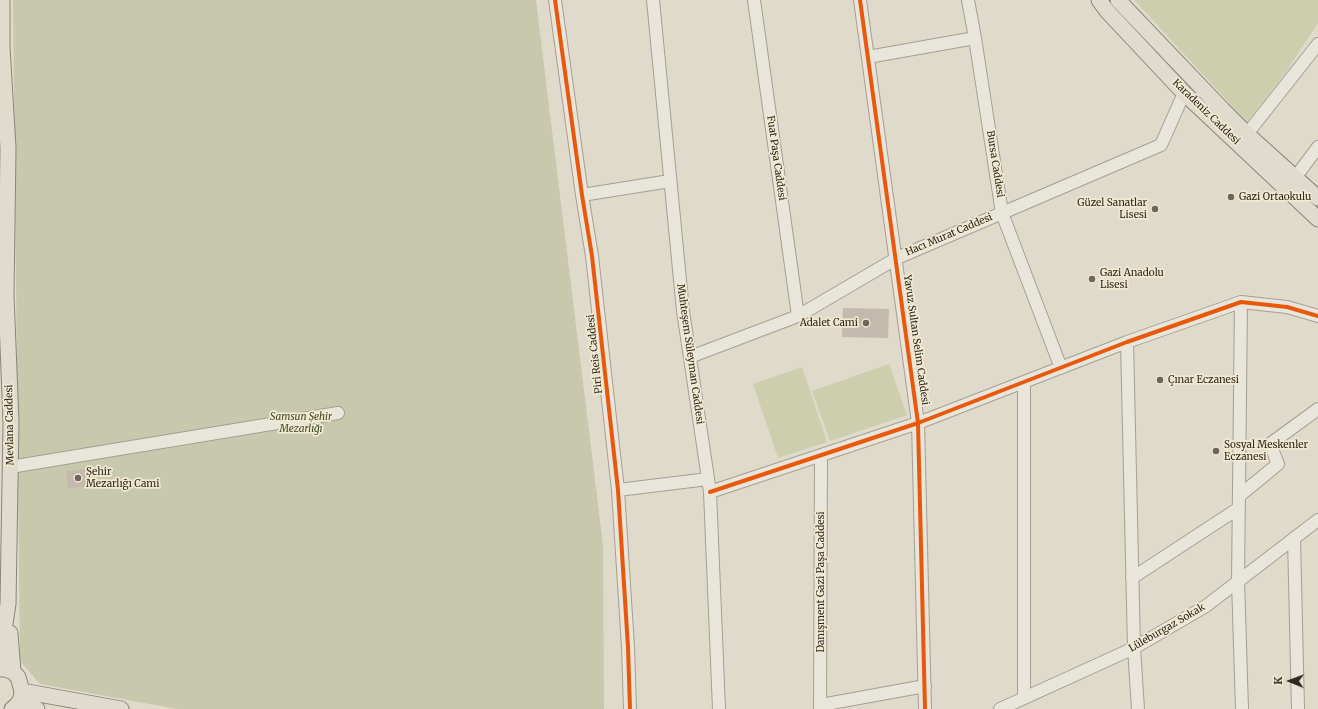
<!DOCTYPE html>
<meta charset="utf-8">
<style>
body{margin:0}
#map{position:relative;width:1318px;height:709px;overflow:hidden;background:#e0daca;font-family:Merriweather,serif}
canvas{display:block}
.north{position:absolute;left:1270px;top:661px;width:40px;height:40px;-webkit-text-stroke:3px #f0e9d1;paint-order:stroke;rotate:271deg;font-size:11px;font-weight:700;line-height:16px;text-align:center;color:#31281e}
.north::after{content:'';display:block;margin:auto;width:14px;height:18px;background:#31281e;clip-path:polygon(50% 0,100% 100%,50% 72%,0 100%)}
</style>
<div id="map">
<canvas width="1318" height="709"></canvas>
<div class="north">K</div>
</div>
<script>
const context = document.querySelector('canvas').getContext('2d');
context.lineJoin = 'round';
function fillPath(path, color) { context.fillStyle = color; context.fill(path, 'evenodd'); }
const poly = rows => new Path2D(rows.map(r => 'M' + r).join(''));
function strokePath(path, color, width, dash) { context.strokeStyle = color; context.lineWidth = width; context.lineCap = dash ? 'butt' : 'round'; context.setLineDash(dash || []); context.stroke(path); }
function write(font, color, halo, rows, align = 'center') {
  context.font = font + ' Merriweather,serif'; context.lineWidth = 3.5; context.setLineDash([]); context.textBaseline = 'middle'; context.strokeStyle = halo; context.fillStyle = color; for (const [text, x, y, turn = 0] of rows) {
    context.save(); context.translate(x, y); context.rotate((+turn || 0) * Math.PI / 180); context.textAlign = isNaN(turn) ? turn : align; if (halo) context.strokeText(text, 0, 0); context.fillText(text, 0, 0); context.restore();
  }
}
fillPath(poly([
 [1134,0,1318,0,1318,23,1286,72,1247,122],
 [889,364,907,415,830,441,812,391],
 [802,367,827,442,778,458,753,384]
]), '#cdceae');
fillPath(poly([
 [13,0,536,0,603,545,604,709,177,709,40,684,20,661]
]), '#c8c8ad');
fillPath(poly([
 [843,308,889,309,888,338,842,337],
 [88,469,90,486,68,488,66,471]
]), '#c3b9ac');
const minor = poly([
 [555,0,582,195,592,256,618,490,628,647,630,709],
 [653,0,683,311,710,492,719,709],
 [754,0,798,316],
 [860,0,918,423,925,709],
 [968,0,975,38,1002,213,1061,368],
 [868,57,975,38],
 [1247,134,1318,44],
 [1295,178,1318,147],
 [582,195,670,181],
 [1241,302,1238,581,1242,709],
 [1127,342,1134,648,1138,709],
 [690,357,798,316,897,258,1161,145,1184,93],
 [1024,383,1024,697],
 [10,467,338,413],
 [618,490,708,479],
 [710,492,918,423,1127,342,1241,302,1287,307,1318,316],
 [1239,496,1278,464,1270,444,1318,409],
 [1294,538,1298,709],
 [1132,578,1239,508],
 [821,705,925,686],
 [820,709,821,455],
 [1000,709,1134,648,1206,606,1318,520]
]);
const major = poly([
 [1099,0,1107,11,1184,93,1318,219],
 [1118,0,1222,109,1247,134,1318,198],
 [10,633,13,672],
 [0,657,8,604,11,422,6,295,8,148,2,47,2,0],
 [0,669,6,669,13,672,18,677,22,691,21,699,17,705,12,709],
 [22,691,121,709],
 [16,709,17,705,37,709]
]);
strokePath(minor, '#a59f94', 14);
strokePath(major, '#8a857a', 17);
strokePath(minor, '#e8e5db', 12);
strokePath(major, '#dfdbcd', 15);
strokePath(poly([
 [555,0,582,195,592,256,618,490,628,647,630,709],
 [860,0,918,423,925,709],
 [710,492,918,423,1127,342,1241,302,1287,307,1318,316]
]), '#e8590c', 4);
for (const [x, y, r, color] of [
 [1231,197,4,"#6e665a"],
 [1155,209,4,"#6e665a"],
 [1092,279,4,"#6e665a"],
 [866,323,4,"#6e665a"],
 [1160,380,4,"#6e665a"],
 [1216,451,4,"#6e665a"],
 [78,478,4,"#6e665a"]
]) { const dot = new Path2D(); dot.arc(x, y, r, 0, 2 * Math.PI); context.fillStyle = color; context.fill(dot); strokePath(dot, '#f0e9d1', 1.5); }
write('10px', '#31281e', '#f0e9d1', [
 ["Karadeniz Caddesi",1206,112,44],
 ["Fuat Paşa Caddesi",776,158,82],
 ["Bursa Caddesi",995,164,81],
 ["Hacı Murat Caddesi",949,235,-23],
 ["Yavuz Sultan Selim Caddesi",916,340,82],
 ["Piri Reis Caddesi",595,354,-96],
 ["Muhteşem Süleyman Caddesi",690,354,82],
 ["Mevlana Caddesi",10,425,-91],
 ["Danışment Gazi Paşa Caddesi",821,582,-90],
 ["Lüleburgaz Sokak",1167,628,-30]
]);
write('10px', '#31281e', '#f0e9d1', [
 ["Gazi Ortaokulu",1239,197],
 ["Güzel Sanatlar",1147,203,"right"],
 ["Lisesi",1147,215,"right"],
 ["Gazi Anadolu",1100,273],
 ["Lisesi",1100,285],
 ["Adalet Cami",858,323,"right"],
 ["Çınar Eczanesi",1168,380],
 ["Sosyal Meskenler",1224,445],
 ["Eczanesi",1224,457],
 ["Şehir",86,472],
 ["Mezarlığı Cami",86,484]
], 'left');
write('italic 10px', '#404b27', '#f0e9d1', [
 ["Samsun Şehir",301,417],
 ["Mezarlığı",301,429]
]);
</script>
